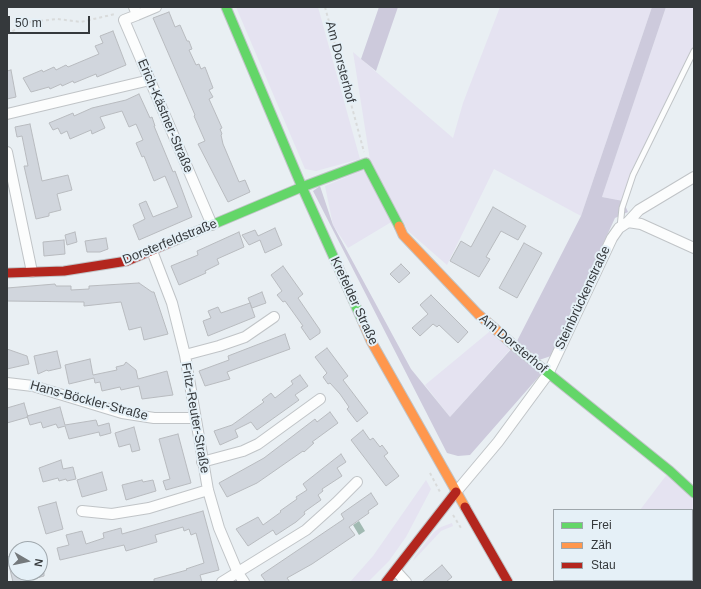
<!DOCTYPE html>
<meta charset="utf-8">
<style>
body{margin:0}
#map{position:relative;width:701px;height:589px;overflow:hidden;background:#e9eff3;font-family:Arial,sans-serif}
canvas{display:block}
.frame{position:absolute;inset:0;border:8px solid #35393c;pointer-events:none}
.legend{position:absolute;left:553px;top:509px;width:140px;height:72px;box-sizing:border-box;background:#e5f0f7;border:1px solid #9fa7ac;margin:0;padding:5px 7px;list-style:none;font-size:12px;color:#35393c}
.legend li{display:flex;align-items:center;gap:8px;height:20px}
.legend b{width:20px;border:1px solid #9fa7ac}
.north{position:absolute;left:8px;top:541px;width:40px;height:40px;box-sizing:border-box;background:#e5f0f7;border:1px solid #9fa7ac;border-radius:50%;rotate:99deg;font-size:11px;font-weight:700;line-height:16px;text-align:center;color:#35393c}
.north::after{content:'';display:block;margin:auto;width:14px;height:18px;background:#74797c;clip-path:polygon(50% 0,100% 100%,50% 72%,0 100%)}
.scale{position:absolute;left:8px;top:16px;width:82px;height:18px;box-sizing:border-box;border:2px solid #35393c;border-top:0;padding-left:5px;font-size:12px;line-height:14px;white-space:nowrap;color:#35393c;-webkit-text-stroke:3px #e5f0f7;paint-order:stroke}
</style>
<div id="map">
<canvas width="701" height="589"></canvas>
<div class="frame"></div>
<ul class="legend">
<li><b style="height:5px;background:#63d668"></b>Frei</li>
<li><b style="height:5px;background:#ff974d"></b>Zäh</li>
<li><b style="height:5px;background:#b3261e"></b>Stau</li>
</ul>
<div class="north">N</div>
<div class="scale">50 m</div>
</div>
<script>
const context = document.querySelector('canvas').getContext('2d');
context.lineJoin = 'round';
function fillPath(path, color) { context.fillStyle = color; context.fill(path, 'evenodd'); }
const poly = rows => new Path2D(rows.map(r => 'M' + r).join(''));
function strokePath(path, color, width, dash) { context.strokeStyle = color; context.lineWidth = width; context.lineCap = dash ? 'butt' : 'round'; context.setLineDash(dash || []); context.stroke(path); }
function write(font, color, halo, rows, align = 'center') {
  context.font = font + ' Arial,sans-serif'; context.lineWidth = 4; context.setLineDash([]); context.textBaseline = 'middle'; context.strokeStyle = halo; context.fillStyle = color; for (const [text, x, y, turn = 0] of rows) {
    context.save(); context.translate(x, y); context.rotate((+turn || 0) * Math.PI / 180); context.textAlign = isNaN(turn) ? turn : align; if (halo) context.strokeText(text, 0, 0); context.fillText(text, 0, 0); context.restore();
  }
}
fillPath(poly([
 [236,7,318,7,360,159,316,171,305,169],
 [500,7,652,7,581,216,494,169,447,265,408,231,370,160,353,52,453,138,463,103],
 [666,7,694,7,694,45,623,201,602,197],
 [363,170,393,221,348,248,333,225,325,186],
 [495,327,515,344,450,417,425,385],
 [668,473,694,494,694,579,690,582,584,582,586,580,692,580,692,510,640,510],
 [426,480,431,489,429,493,406,537,389,561,368,582,350,582,373,556],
 [452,523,453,526,441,531,413,561,415,556,434,532,441,527]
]), '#e5e3f1');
fillPath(poly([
 [379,7,398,7,376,71,361,59],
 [652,7,666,7,602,197,623,201,628,212,615,218,551,356,539,360,516,343,581,216],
 [320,186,333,225,411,369,450,417,514,346,542,373,470,455,458,456,447,453,313,191]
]), '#cdcadc');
fillPath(poly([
 [359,521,365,531,359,535,353,525]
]), '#a1bab2');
const building = poly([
 [169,12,175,27,180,25,187,41,189,41,192,49,189,50,196,65,199,64,201,69,205,67,213,88,209,90,213,97,209,99,222,128,220,129,222,134,221,135,223,144,239,182,245,180,250,192,228,202,198,144,205,141,194,116,195,115,153,18,169,12],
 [113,31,126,65,97,77,96,74,74,83,73,81,62,86,61,84,50,89,49,87,31,92,23,78,42,70,43,72,54,67,56,70,66,65,68,67,99,54,95,46,103,43,100,36,113,31],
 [11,70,16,97,7,99,7,71,11,70],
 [139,94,150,118,152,117,155,126,154,126,173,172,175,171,192,217,139,240,133,225,145,219,139,204,146,201,153,217,178,207,165,176,154,181,144,156,142,157,136,143,143,140,136,124,129,127,122,111,100,117,105,128,92,134,91,130,70,139,67,131,61,134,58,128,53,130,49,123,73,113,74,116,92,108,126,100,139,94],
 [30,124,42,181,68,175,72,190,57,194,61,210,49,213,49,216,36,219,24,166,28,166,22,136,17,137,15,127,30,124],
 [493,207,526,226,518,240,501,231,486,257,490,259,479,277,450,261,461,241,471,247,493,207],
 [275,228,282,245,265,253,260,240,249,245,242,235,255,230,258,236,275,228],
 [75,232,77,242,67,245,65,235,75,232],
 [239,232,244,247,217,259,219,264,205,271,206,273,179,285,171,266,198,255,197,251,239,232],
 [106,238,108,249,100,252,87,252,85,241,106,238],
 [64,240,65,254,44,256,43,242,64,240],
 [524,243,542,253,517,298,499,288,524,243],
 [401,264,410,273,399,283,390,274,401,264],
 [283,266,303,294,298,298,320,330,320,333,310,340,301,327,303,326,285,301,283,302,277,295,282,291,271,275,283,266],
 [139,283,152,292,154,292,168,334,144,340,141,327,129,330,121,302,84,306,84,302,7,301,7,288,55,284,56,286,71,286,71,290,89,289,89,286,139,283],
 [262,292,266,303,252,308,248,298,262,292],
 [431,295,468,332,458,343,439,325,437,327,433,324,420,336,412,328,428,314,420,305,431,295],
 [250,303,255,317,208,336,203,321,211,318,208,311,218,307,221,313,250,303],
 [285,334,290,349,227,372,230,379,205,386,199,371,229,360,228,356,285,334],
 [327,348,348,376,343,380,368,413,357,422,347,409,349,407,340,394,330,383,328,384,323,377,327,373,315,357,327,348],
 [7,349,27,356,29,364,7,369,7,349],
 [57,351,61,368,48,371,47,370,38,374,34,356,57,351],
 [90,359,93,375,117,370,116,367,124,365,126,362,136,370,138,379,167,371,173,395,142,399,139,386,121,390,120,387,102,391,100,382,95,383,94,378,69,384,65,365,90,359],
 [300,375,308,386,295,395,299,400,257,430,251,422,235,430,238,437,220,445,214,431,232,425,264,402,262,400,271,393,275,398,293,384,291,381,300,375],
 [24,403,28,417,7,423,7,408,24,403],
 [60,407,65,425,96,420,98,426,109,423,111,433,100,436,99,432,69,439,65,426,58,428,56,424,43,428,41,422,30,425,27,416,60,407],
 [330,412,338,423,312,442,314,443,304,452,303,451,257,483,227,497,219,483,264,458,315,419,317,422,330,412],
 [134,427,140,450,132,452,130,444,119,447,115,433,134,427],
 [363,430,370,440,373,438,380,447,382,445,388,453,384,456,399,476,386,486,351,440,363,430],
 [178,434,191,483,166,490,163,481,170,479,159,439,178,434],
 [341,454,346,462,337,468,342,476,322,489,323,491,318,495,321,500,304,512,305,514,296,522,276,535,273,530,248,546,236,529,258,517,263,525,281,512,280,511,297,499,296,497,307,490,303,484,341,454],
 [61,460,63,469,73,467,76,479,67,481,66,479,59,481,58,478,43,482,39,468,61,460],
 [102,472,107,490,82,497,77,480,102,472],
 [142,480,143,482,153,480,156,491,126,500,122,485,142,480],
 [371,493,378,504,368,511,369,513,349,527,355,535,312,564,287,578,290,582,266,582,261,575,344,519,341,514,371,493],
 [56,502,63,529,46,534,38,507,56,502],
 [203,511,219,570,200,575,202,582,154,582,154,579,187,570,186,569,204,563,196,533,191,535,189,529,184,531,183,527,155,535,157,542,126,551,124,545,60,560,57,548,69,545,66,535,82,531,86,544,104,538,103,533,121,528,122,534,203,511],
 [16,555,16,573,44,573,44,576,22,582,13,582,7,557,16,555],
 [442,565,452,577,446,582,422,582,442,565]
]);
fillPath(building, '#d1d6dd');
strokePath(building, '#b8bbbf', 1);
const lane = poly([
 [620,227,622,208,633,175,694,51]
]);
const street = poly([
 [134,7,137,15,124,20,212,225],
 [137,15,156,7],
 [7,114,150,80],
 [7,152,32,272],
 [628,222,639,210,694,177],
 [152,251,172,303,185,355,208,490,219,528,238,573,244,582],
 [185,355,219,346,245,337,274,317],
 [7,383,33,386,122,413,154,418,195,418],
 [202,462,243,451,258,444,320,399],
 [456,492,498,442,548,374,612,238,619,228,628,222,641,224,694,248],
 [82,511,112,514,149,508,208,490],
 [396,571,406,582],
 [222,582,306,530,336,503,357,482]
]);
const fast = poly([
 [226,7,302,187,362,320],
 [176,240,302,187,366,163,399,226],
 [517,348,670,471,694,493]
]);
const slow = poly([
 [399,226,403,235,478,314,517,348],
 [362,320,371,341,465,507]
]);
const jam = poly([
 [7,273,64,271,127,261,176,240],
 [465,507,508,582],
 [386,582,456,492]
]);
strokePath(lane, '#c0c4c7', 7);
strokePath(street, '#c0c4c7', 12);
strokePath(fast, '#c0c4c7', 11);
strokePath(slow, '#c0c4c7', 11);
strokePath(jam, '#c0c4c7', 11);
strokePath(poly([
 [325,7,364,152],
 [7,34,30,22,57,19,81,22,115,14],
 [430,473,440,492],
 [453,515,461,528]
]), '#d9dbdb', 2, [3, 3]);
strokePath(lane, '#fcfdfd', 5);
strokePath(street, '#fcfdfd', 10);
strokePath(fast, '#63d668', 9);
strokePath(slow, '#ff974d', 9);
strokePath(jam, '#b3261e', 9);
write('13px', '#35393c', '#e5f0f7', [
 ["Am Dorsterhof",340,62,75],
 ["Erich-Kästner-Straße",165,116,67],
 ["Dorsterfeldstraße",170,242,-22],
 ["Steinbrückenstraße",583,298,-65],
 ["Krefelder Straße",354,301,65],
 ["Am Dorsterhof",513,344,40],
 ["Hans-Böckler-Straße",89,401,15],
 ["Fritz-Reuter-Straße",195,418,80]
]);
</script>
